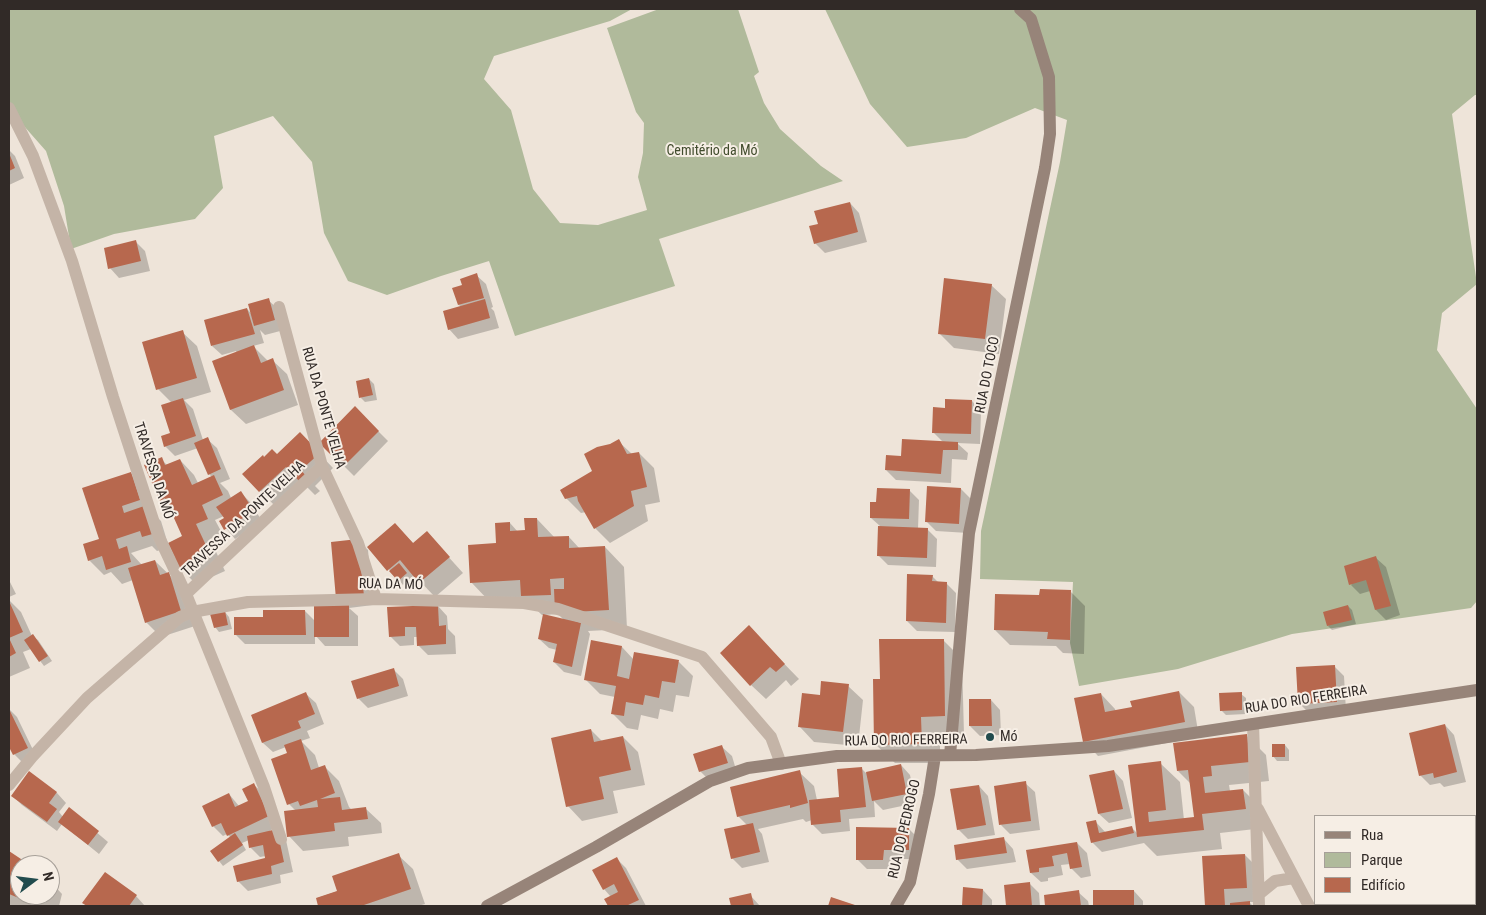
<!DOCTYPE html>
<meta charset="utf-8">
<style>
body{margin:0}
#map{position:relative;width:1486px;height:915px;overflow:hidden;background:#eee4d9;font-family:"Roboto Condensed",sans-serif}
canvas{display:block}
.frame{position:absolute;inset:0;border:10px solid #312a27;pointer-events:none}
.legend{position:absolute;left:1314px;top:815px;width:162px;height:90px;box-sizing:border-box;background:#f6eee5;border:1px solid #a7a099;margin:0;padding:6px 9px;list-style:none;font-size:15px;color:#312a27}
.legend li{display:flex;align-items:center;gap:10px;height:25px}
.legend b{width:25px;border:1px solid #a7a099}
.north{position:absolute;left:10px;top:855px;width:50px;height:50px;box-sizing:border-box;background:#f6eee5;border:1px solid #a7a099;border-radius:50%;rotate:75deg;font-size:14px;font-weight:700;line-height:20px;text-align:center;color:#312a27}
.north::after{content:'';display:block;margin:auto;width:18px;height:22px;background:#214b4d;clip-path:polygon(50% 0,100% 100%,50% 72%,0 100%)}
</style>
<div id="map">
<canvas width="1486" height="915"></canvas>
<div class="frame"></div>
<ul class="legend">
<li><b style="height:6px;background:#978479"></b>Rua</li>
<li><b style="height:14px;background:#b0ba9b"></b>Parque</li>
<li><b style="height:14px;background:#b7684e"></b>Edifício</li>
</ul>
<div class="north">N</div>
</div>
<script>
const context = document.querySelector('canvas').getContext('2d');
context.lineJoin = 'round';
function fillPath(path, color) { context.fillStyle = color; context.fill(path, 'evenodd'); }
const poly = rows => new Path2D(rows.map(r => 'M' + r).join(''));
function strokePath(path, color, width, dash) { context.strokeStyle = color; context.lineWidth = width; context.lineCap = dash ? 'butt' : 'round'; context.setLineDash(dash || []); context.stroke(path); }
function write(font, color, halo, rows, align = 'center') {
  context.font = font + ' "Roboto Condensed",sans-serif'; context.lineWidth = 4; context.setLineDash([]); context.textBaseline = 'middle'; context.strokeStyle = halo; context.fillStyle = color; for (const [text, x, y, turn = 0] of rows) {
    context.save(); context.translate(x, y); context.rotate((+turn || 0) * Math.PI / 180); context.textAlign = isNaN(turn) ? turn : align; if (halo) context.strokeText(text, 0, 0); context.fillText(text, 0, 0); context.restore();
  }
}
fillPath(poly([
 [9,9,632,9,610,21,494,56,484,79,511,110,533,189,560,223,598,225,647,210,638,177,643,153,644,123,636,112,607,28,659,9,738,9,759,72,754,76,764,103,780,129,821,166,843,181,659,239,675,286,515,336,489,261,441,276,387,295,348,281,324,233,312,162,273,116,214,136,223,188,195,219,114,234,71,249,64,206,46,151,16,117,9,101],
 [825,9,1477,9,1477,95,1475,95,1452,114,1477,284,1442,313,1437,350,1477,409,1477,601,1471,608,1292,634,1178,669,1079,686,1070,643,1073,582,980,579,981,531,1060,162,1067,120,1035,108,966,138,907,147,870,104]
]), '#b0ba9b');
fillPath(poly([
 [9,150,15,156,24,178,9,185],
 [850,203,859,213,867,242,825,253,815,243,819,225],
 [136,242,145,251,150,271,119,278,110,268],
 [476,275,486,284,493,307,491,308,494,311,499,328,458,339,449,329,461,307,459,305,463,286],
 [991,285,1006,299,999,354,954,348,939,333],
 [268,300,278,309,284,330,265,335,260,330,264,343,253,346,268,361,272,360,287,374,298,405,246,424,231,410,213,362,237,353,236,351,222,355,212,346,247,309,252,314],
 [182,332,197,346,211,392,184,400,193,409,203,440,207,439,217,448,230,479,220,483,228,491,231,498,240,492,250,502,262,521,235,539,221,522,225,518,224,516,215,520,222,533,210,539,225,571,196,584,181,569,171,547,157,551,152,546,131,553,142,565,155,561,183,588,195,626,161,637,146,622,133,580,122,584,111,572,104,575,89,560,100,540,131,473,154,514,161,521,168,544,184,536,172,511,161,500,161,459,168,466,180,460,194,475,198,483,212,477,209,474,198,448,175,456,165,446,172,433,172,403,158,389],
 [369,379,374,384,377,400,365,402,361,398],
 [972,401,981,411,980,444,957,443,968,453,967,460,952,459,951,483,896,480,886,470,902,457,943,442,933,432],
 [355,408,388,441,354,476,321,443],
 [618,441,632,454,639,453,654,468,660,502,645,505,648,521,610,543,595,528,586,512,581,513,566,498,594,472,610,445],
 [315,449,333,468,315,486,320,491,315,495,301,481,275,506,244,474,264,458],
 [961,489,971,499,968,533,936,531,926,521],
 [909,490,919,500,918,529,927,529,937,539,936,567,888,565,878,555,880,526,871,518,877,503],
 [537,519,555,538,569,537,580,549,605,547,624,567,627,629,588,631,590,634,581,676,564,672,554,662,557,650,549,648,539,639,544,615,542,615,526,600,490,602,471,582,510,523,518,532,526,531],
 [558,614,564,620,544,615],
 [395,525,414,544,427,533,463,573,435,597,414,575,403,585,369,547],
 [358,540,368,550,373,605,349,608,358,616,358,646,325,646,315,635,315,644,245,644,236,635,265,618,305,611,316,622,346,606],
 [1376,558,1386,567,1400,615,1386,620,1376,610,1370,591,1360,594,1351,585],
 [932,576,939,583,946,583,956,593,955,632,917,631,907,621],
 [9,580,16,594,9,597],
 [1070,591,1085,606,1084,654,1063,653,1056,646,1010,645,995,630,1041,596],
 [9,600,21,612,32,636,38,640,52,661,44,666,31,649,23,652,30,668,9,677],
 [438,606,447,616,448,629,455,636,456,654,428,655,418,645,418,637,414,637,414,645,400,646,390,636],
 [1348,606,1352,610,1356,624,1332,630,1328,626],
 [225,612,229,617,232,629,219,632,215,627],
 [943,640,962,659,964,735,940,736,940,763,895,763,875,744,881,680],
 [592,641,622,647,634,660,679,662,693,676,689,697,676,695,673,712,660,709,658,719,641,715,638,730,627,728,612,713,615,697,600,694,585,679],
 [763,642,799,679,791,686,786,680,766,699,751,685],
 [1334,666,1344,676,1346,711,1309,713,1299,703],
 [393,669,403,679,408,696,368,708,358,698],
 [848,686,863,700,858,746,814,742,800,727,821,696],
 [1179,692,1194,707,1199,737,1098,756,1084,741,1101,694,1115,709,1116,712,1133,708],
 [306,694,316,703,324,724,307,731,310,738,301,741,315,755,319,768,324,766,339,781,349,807,352,810,366,809,381,823,382,833,348,837,349,846,303,851,289,836,296,811,289,804,288,754,286,747,273,752,263,743,252,715],
 [1241,694,1246,698,1246,714,1226,715,1221,710],
 [991,700,1000,710,1001,735,980,736,970,726],
 [9,709,17,717,37,758,24,764,14,754,9,744],
 [1445,725,1454,735,1466,782,1444,787,1440,783,1430,785,1420,775],
 [591,730,603,742,623,737,638,752,645,785,613,791,618,813,582,821,568,806],
 [1246,735,1266,755,1269,781,1229,785,1230,791,1243,790,1262,809,1264,828,1220,833,1222,849,1157,856,1144,843,1102,852,1092,842,1095,821,1106,833,1132,828,1138,834,1160,763,1180,782,1184,820,1195,818,1191,784,1178,771],
 [1285,745,1289,750,1289,761,1277,761,1273,756],
 [722,747,732,756,737,773,710,781,700,771],
 [901,765,910,775,916,803,883,810,874,801,875,817,849,819,850,831,822,834,812,824,812,820,806,822,803,819,758,829,762,834,769,862,742,868,732,858,747,825,738,816,799,772,814,786,817,800,841,798,861,768,866,773],
 [1114,771,1123,781,1132,818,1109,823,1099,814],
 [30,773,57,793,66,803,59,812,63,817,69,809,108,842,99,854,62,824,57,831,22,805,13,796],
 [1025,783,1035,792,1040,830,1010,834,1001,825],
 [254,785,264,794,278,826,266,833,286,840,293,872,280,875,281,883,248,891,238,881,267,859,266,856,260,857,250,847,249,840,242,843,246,850,223,866,219,861,231,838,227,834,223,836,213,826,229,794,239,806,250,801],
 [979,786,988,796,995,835,968,839,958,829],
 [909,829,919,839,919,859,893,859,893,869,867,869,857,859],
 [1004,839,1013,849,1016,862,967,869,957,859],
 [1475,839,1477,839,1477,886,1475,878],
 [1077,843,1087,853,1091,876,1081,878,1071,868,1070,864,1061,865,1063,875,1048,878,1048,881,1041,882,1031,873,1028,851],
 [9,852,28,865,20,865,20,895,50,895,50,881,62,894,59,906,17,906,13,905,12,906,9,906],
 [398,855,413,869,425,904,418,906,320,906,317,898,338,891],
 [1245,855,1260,870,1261,902,1249,902,1253,906,1206,906,1203,857],
 [616,858,626,868,646,906,609,906,606,900,611,897,604,889],
 [1029,883,1039,893,1040,906,1007,906,1005,886],
 [964,888,983,890,992,900,992,906,963,906],
 [1095,891,1134,891,1143,901,1143,906,1095,906],
 [1078,892,1088,901,1089,906,1047,906,1045,896],
 [750,895,760,906,732,906,731,899],
 [136,896,145,906,87,906,84,903],
 [1355,904,1402,904,1403,906,1357,906]
]), '#0003');
fillPath(poly([
 [9,153,15,168,9,171],
 [850,202,858,232,814,244,809,226,818,224,814,211],
 [136,240,141,261,108,269,104,248],
 [477,273,484,298,458,305,452,288,462,285,460,279],
 [944,278,992,284,985,339,938,334],
 [269,298,275,320,254,326,248,304],
 [485,299,490,318,448,330,443,311],
 [247,308,255,334,211,346,204,320],
 [183,330,197,378,156,390,142,342],
 [254,345,261,363,273,358,284,390,230,410,212,361],
 [369,378,373,395,359,398,356,381],
 [183,398,196,436,164,447,161,436,170,433,161,405],
 [945,399,972,400,971,434,932,433,933,407,945,408],
 [355,406,379,431,343,467,319,443],
 [300,432,320,453,301,470,306,476,300,482,286,467,259,492,242,474,263,455,264,457,272,449,277,454],
 [208,437,221,469,208,475,194,443],
 [619,439,627,454,639,452,647,487,631,491,634,506,594,529,578,501,577,496,565,499,560,490,592,471,584,454,597,447,610,444],
 [902,439,958,442,958,450,943,450,941,474,885,470,886,455,901,456],
 [162,457,165,465,180,459,192,485,214,475,223,495,202,505,208,519,196,524,211,556,180,570,168,543,182,536,165,498,160,501,144,465],
 [131,472,140,500,122,506,124,513,147,505,156,533,142,537,140,531,116,539,119,549,127,546,131,562,106,570,102,556,88,561,83,544,99,539,82,488],
 [927,486,961,488,959,524,925,522],
 [877,488,910,489,909,519,870,518,870,502,876,502],
 [241,491,254,511,224,530,219,521,224,518,216,507],
 [524,518,537,518,538,537,569,536,569,548,605,546,609,610,555,613,554,589,564,589,564,578,550,579,551,595,521,596,520,580,470,583,468,545,496,543,495,523,510,522,510,531,525,530],
 [395,523,413,543,427,531,450,557,419,583,400,560,387,571,367,547],
 [878,526,928,528,927,558,877,556],
 [358,539,364,596,336,599,331,542],
 [1376,556,1391,606,1375,610,1366,580,1349,585,1344,566],
 [155,560,160,575,169,572,181,611,145,623,128,568],
 [399,563,407,573,398,581,389,571],
 [907,574,933,575,932,581,947,582,946,623,906,621],
 [1040,589,1071,590,1070,640,1047,639,1048,632,994,630,995,594,1039,595],
 [9,601,23,632,9,638,16,653,9,657],
 [314,605,349,605,349,637,314,637],
 [438,605,439,626,446,625,446,644,417,646,416,627,405,627,405,636,389,637,387,607],
 [1348,605,1352,620,1327,626,1323,612],
 [263,610,305,610,306,635,234,635,234,617,263,617],
 [225,611,228,625,214,628,210,614],
 [543,614,581,623,572,667,553,662,557,644,538,639],
 [749,625,785,664,776,672,770,667,750,686,720,653],
 [33,634,48,656,39,662,24,640],
 [879,639,944,639,945,716,921,717,922,744,874,745,873,679,880,679],
 [591,640,622,646,617,676,629,679,634,652,679,660,675,683,662,681,659,698,645,695,643,705,626,702,624,716,611,714,616,686,584,680],
 [1335,665,1337,702,1298,704,1296,667],
 [394,668,399,686,357,699,351,681],
 [821,681,849,684,843,732,798,727,802,693,820,695],
 [1179,691,1185,722,1083,742,1074,698,1101,693,1105,712,1132,707,1130,701],
 [306,692,315,714,298,721,301,728,262,743,251,715],
 [1242,692,1242,710,1220,711,1219,693],
 [969,699,991,699,992,726,969,726],
 [9,709,28,748,13,755,9,747],
 [1445,724,1457,772,1434,778,1433,773,1419,776,1409,733],
 [591,729,594,742,623,736,631,770,599,777,604,799,566,807,551,738],
 [1247,734,1250,762,1211,766,1212,776,1203,777,1205,793,1243,789,1246,809,1202,814,1204,830,1137,837,1128,765,1161,761,1166,810,1148,812,1149,822,1194,817,1188,770,1177,771,1173,743],
 [301,739,311,770,325,765,335,793,320,799,340,797,342,810,366,807,368,819,334,823,335,831,287,837,284,811,318,807,317,800,300,806,298,801,287,805,271,759,287,753,284,745],
 [1272,744,1285,744,1285,757,1272,757],
 [722,745,728,763,699,772,693,754],
 [901,764,907,794,872,801,866,772],
 [862,767,866,807,840,810,841,822,811,825,809,800,839,797,837,769],
 [800,770,808,803,790,808,790,805,737,817,730,787],
 [1114,770,1123,809,1098,814,1089,775],
 [29,771,57,792,49,803,57,809,47,822,11,796],
 [1026,781,1031,821,999,825,994,786],
 [254,783,269,816,227,836,221,823,212,827,202,806,229,793,235,807,248,801,242,789],
 [979,785,986,825,957,830,950,789],
 [69,807,99,831,88,845,58,822],
 [1096,820,1099,833,1132,826,1134,833,1091,843,1086,822],
 [753,823,760,852,731,859,724,829],
 [856,827,909,828,909,850,884,850,883,860,856,860],
 [277,829,284,862,271,866,272,874,237,882,233,866,265,858,263,845,249,848,247,836],
 [235,833,243,845,218,862,210,851],
 [1004,837,1007,853,956,860,954,845],
 [1475,838,1477,838,1477,885,1475,885],
 [1077,842,1082,867,1070,869,1067,853,1052,856,1054,866,1039,868,1039,872,1030,873,1026,850],
 [9,851,30,865,20,865,20,895,43,895,36,905,9,894],
 [399,853,411,889,361,906,318,906,316,898,337,891,332,876],
 [1245,854,1247,888,1224,889,1225,906,1205,906,1202,856],
 [617,857,639,900,626,906,608,906,604,899,618,892,614,884,603,890,592,870],
 [105,872,137,895,129,906,87,906,82,903],
 [1030,882,1032,906,1006,906,1004,885],
 [963,887,983,889,982,906,962,906],
 [1079,890,1081,906,1045,906,1044,895],
 [1093,890,1134,890,1134,906,1093,906],
 [751,893,754,906,731,906,729,898],
 [831,897,858,906,828,906],
 [1250,901,1250,906,1230,906,1230,903]
]), '#b7684e');
strokePath(poly([
 [9,108,33,156,72,261,113,397,158,535,186,594,264,787,281,839],
 [279,307,322,466,358,543,376,599],
 [186,594,322,466],
 [1253,724,1259,906],
 [9,785,32,757,87,698,180,617,192,612,248,602,376,599,524,603,558,609,702,657,771,737,781,764],
 [1258,809,1309,906],
 [1259,894,1275,881,1294,878]
]), '#c4b4a7', 12);
strokePath(poly([
 [950,755,969,533,1045,168,1050,134,1049,77,1031,19,1020,9],
 [487,906,596,847,710,781,748,768,837,756,976,755,1108,746,1477,690],
 [896,906,910,882,929,794,935,756]
]), '#978479', 12);
for (const [x, y, r, color] of [
 [990,737,5,"#214b4d"]
]) { const dot = new Path2D(); dot.arc(x, y, r, 0, 2 * Math.PI); context.fillStyle = color; context.fill(dot); strokePath(dot, '#f6eee5', 2); }
write('14px', '#414c2d', '#f6eee5', [
 ["Cemitério da Mó",712,151]
]);
write('14px', '#312a27', '#f6eee5', [
 ["RUA DO TOCO",988,375,-79],
 ["RUA DA PONTE VELHA",323,408,74],
 ["TRAVESSA DA MÓ",153,471,72],
 ["TRAVESSA DA PONTE VELHA",244,519,-43],
 ["RUA DA MÓ",391,585,1],
 ["RUA DO RIO FERREIRA",1306,700,-9],
 ["RUA DO RIO FERREIRA",906,741,-1],
 ["RUA DO PEDROGO",905,829,-77]
]);
write('14px', '#312a27', '#f6eee5', [
 ["Mó",1000,737]
], 'left');
</script>
